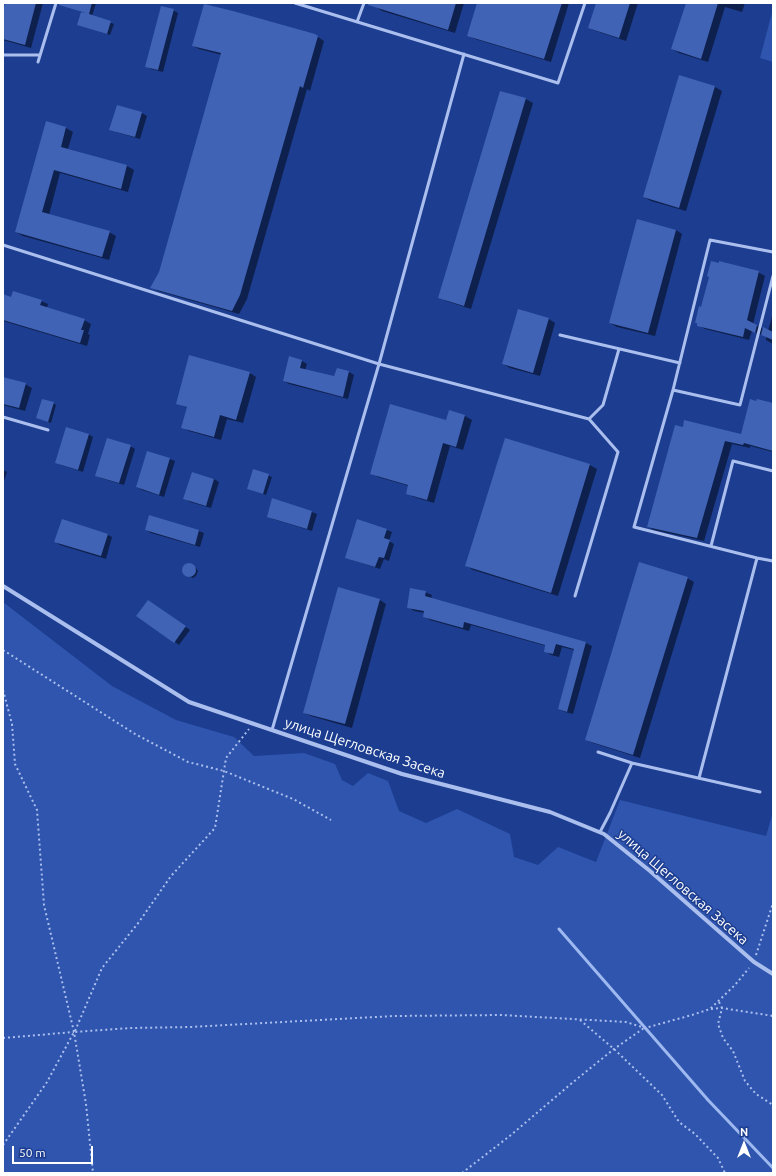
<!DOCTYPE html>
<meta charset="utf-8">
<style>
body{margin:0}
#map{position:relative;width:776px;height:1176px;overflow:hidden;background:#1c3d90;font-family:Ubuntu,sans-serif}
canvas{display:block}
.frame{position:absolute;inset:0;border:4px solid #fff;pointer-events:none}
.north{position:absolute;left:724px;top:1124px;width:40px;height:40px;-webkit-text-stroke:3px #1c3d90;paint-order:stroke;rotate:0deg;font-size:11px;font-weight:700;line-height:16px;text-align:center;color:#fff}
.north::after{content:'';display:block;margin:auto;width:14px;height:18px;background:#fff;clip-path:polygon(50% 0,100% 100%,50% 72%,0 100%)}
.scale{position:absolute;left:12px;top:1146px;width:81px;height:18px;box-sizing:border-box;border:2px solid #fff;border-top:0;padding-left:5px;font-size:12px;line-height:14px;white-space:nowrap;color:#fff;-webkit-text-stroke:3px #1c3d90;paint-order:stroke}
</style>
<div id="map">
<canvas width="776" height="1176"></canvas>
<div class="frame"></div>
<div class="north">N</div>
<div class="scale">50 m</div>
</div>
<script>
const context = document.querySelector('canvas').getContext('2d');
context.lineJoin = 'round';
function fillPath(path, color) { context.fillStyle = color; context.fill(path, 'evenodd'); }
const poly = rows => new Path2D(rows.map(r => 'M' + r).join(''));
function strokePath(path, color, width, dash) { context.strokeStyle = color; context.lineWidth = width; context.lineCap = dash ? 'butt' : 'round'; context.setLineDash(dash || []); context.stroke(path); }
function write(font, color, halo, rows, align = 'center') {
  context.font = font + ' Ubuntu,sans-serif'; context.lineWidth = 3; context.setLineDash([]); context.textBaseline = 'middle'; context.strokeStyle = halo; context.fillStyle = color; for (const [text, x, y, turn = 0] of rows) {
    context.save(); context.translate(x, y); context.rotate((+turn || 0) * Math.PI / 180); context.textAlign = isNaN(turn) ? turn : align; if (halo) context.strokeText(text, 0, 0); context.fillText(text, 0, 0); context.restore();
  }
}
fillPath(poly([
 [773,9,773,62,760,58],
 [3,602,112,686,176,720,234,737,254,756,304,753,335,764,342,780,353,786,368,773,388,781,399,811,426,823,457,809,510,834,514,857,538,865,558,847,596,862,620,800,766,836,773,812,773,1173,3,1173]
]), '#2f55ae');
fillPath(poly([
 [6,3,43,3,31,48,3,40,3,15],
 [77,3,96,3,92,16,114,24,110,35,79,25,82,12,75,9],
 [377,3,464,3,455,33,382,11,376,7],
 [478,3,569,3,551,62,475,39,468,35],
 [597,3,638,3,626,41,596,31,589,28],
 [687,3,745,3,742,12,725,7,708,62,679,53,672,49],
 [173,10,178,13,163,72,151,69,146,66],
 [315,35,324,41,310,91,307,89,247,299,239,314,158,291,152,288,160,273,222,55,199,49,193,46],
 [679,77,715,87,722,91,686,211,651,201,644,197],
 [501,92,526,99,533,103,471,309,446,301,439,297],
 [142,113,147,116,140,139,116,132,111,129],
 [47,122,66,128,73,132,68,149,127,166,134,170,128,192,60,173,49,215,109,232,116,236,109,260,23,236,16,232],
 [676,230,682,234,655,336,617,327,610,323],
 [758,272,765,276,753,324,768,331,773,313,773,344,766,340,766,337,752,331,749,340,705,329,698,325],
 [3,295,11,298,41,301,48,304,47,308,84,320,91,324,88,334,90,335,87,346,3,321],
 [519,311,549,319,555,323,540,376,510,368,503,364],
 [290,358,302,361,307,364,305,370,335,378,337,369,349,372,354,375,348,399,289,384,284,381],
 [250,373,256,377,243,423,227,419,221,440,189,431,182,427,188,408,177,403],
 [3,378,25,384,32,388,25,411,3,405],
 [773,397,773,452,750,446,750,448,732,444,704,541,654,530,648,527,675,426,741,435,771,404],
 [53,403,56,405,51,423,37,418],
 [449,412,465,416,472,420,463,450,450,446,434,503,414,497,407,493,409,486,378,477,371,473,447,422],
 [88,434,93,437,83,472,61,465,56,462],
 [505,439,590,465,597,469,558,596,473,570,467,566],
 [130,446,135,449,124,485,101,478,96,475],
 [148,452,170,459,175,461,164,497,142,490,137,487],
 [3,470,7,472,3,484],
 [254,470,272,477,266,495,251,490],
 [193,473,214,479,219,482,211,508,190,502,185,499],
 [273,499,312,512,317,514,312,531,273,519,268,516],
 [150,516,199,531,204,533,200,547,151,533,146,530],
 [358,521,387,530,392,532,389,541,394,544,389,561,384,559,380,569,352,560],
 [108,535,112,537,106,559,60,545,56,542],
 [190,564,196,568,198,571,196,576,193,578,185,575,183,571,185,565],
 [687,578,694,582,640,758,593,743,586,740],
 [425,592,432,595,431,599,586,643,592,646,573,714,565,712,559,709,574,650,562,647,559,657,551,655,545,651,546,646,471,625,469,631,430,620,424,616,425,613,414,611,408,607],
 [380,600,386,604,352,728,311,716,304,713],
 [153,604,190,630,179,645,175,642]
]), '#0007');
strokePath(poly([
 [559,929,708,1100,773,1168]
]), '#9eb8f0', 3);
fillPath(poly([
 [5,3,36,3,25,45,3,39,3,11],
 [60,3,92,3,89,14,111,21,107,34,77,25,81,12,86,13,59,5],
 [368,3,456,3,448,30,368,5],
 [477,3,562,3,544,59,467,36],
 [596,3,630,3,619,38,588,28],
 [686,3,718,3,701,59,671,49],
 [204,4,233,11,315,34,318,36,303,88,300,86,240,295,232,311,150,288,159,272,221,53,192,46],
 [161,6,174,9,158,70,145,67],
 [679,75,715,86,679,208,643,197],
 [500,91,526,98,464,306,438,298],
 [117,105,142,112,135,137,109,130],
 [46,121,66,127,61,147,127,165,121,189,54,170,42,212,110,231,102,257,15,232],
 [637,219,676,230,648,333,609,323],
 [711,261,719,263,719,261,759,271,747,320,757,325,755,333,745,328,743,337,697,326,697,323,695,323,699,306,701,307,709,277,707,276],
 [13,291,42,300,40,305,85,319,81,330,84,330,80,343,3,320,3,294,11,297],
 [518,309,549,318,533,373,502,364],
 [763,327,773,332,773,340,761,335],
 [189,355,250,372,236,420,220,415,214,437,181,428,187,407,176,404],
 [289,356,302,360,300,368,334,376,337,368,349,371,343,397,283,381],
 [3,377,26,383,19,408,3,404],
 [42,399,54,402,48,422,36,418],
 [750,399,756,401,757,399,773,403,773,451,744,443,743,445,725,441,697,538,647,527,675,425,683,427,684,420,741,434],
 [390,404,446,420,449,410,465,415,456,447,443,443,427,500,406,494,408,485,370,474],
 [66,427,89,434,78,470,55,463],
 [107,438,131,445,119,483,95,476],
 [505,438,590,464,551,593,465,566],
 [147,451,170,458,159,495,136,487],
 [253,469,269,474,263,494,247,489],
 [192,472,214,479,206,506,183,499],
 [272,498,312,511,307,529,267,517],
 [149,515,199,530,195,545,145,530],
 [62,519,108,534,101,556,54,542],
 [357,519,387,529,384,538,390,540,384,558,379,557,375,567,345,558],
 [639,562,688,577,633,755,585,740],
 '182 570a7 7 0 1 1 14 0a7 7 0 1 1-14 0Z',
 [338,587,380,599,345,724,303,713],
 [410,588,426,591,425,596,586,642,567,712,558,709,574,649,556,644,553,654,544,652,545,645,464,622,463,628,423,617,424,611,407,608],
 [148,600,186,626,174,643,136,616]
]), '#4063b5');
strokePath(poly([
 [3,650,135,734,188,762,224,771,293,799,331,820],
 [3,690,12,724,15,764,37,810,44,905,74,1032,86,1104,93,1173],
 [756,955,773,903],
 [719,1002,722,1008,718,1024,723,1038,733,1051,745,1081,756,1094,773,1105],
 [711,1009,722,1008,773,1016],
 [580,1020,614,1049,662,1095,679,1122,695,1134,718,1158,725,1173],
 [75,1031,102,968,139,922,171,876,215,828,226,758,249,729],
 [3,1038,74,1032],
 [3,1145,47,1082,74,1032,131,1028,190,1027,394,1016,501,1015,626,1022,645,1028,692,1015,710,1009,735,985,749,968],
 [462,1173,511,1135,572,1083,614,1049,644,1028]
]), '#abbfee', 2, [2, 3]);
strokePath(poly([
 [295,3,558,83,585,3],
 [357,22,364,3],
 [3,55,40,55],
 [38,62,56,3],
 [3,245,379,364,589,419,618,452,575,596],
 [560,335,680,363],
 [673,390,740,405,773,276],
 [3,417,48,430],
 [589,419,603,405,619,349],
 [711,546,733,461,773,471],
 [757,558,634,527,673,390,710,240,773,252],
 [272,730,379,364,464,54],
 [598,752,632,763,760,792],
 [699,778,757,558,773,561],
 [600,832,610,813,632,763]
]), '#abbfee', 3);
strokePath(poly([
 [3,586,189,702,402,774,550,812,604,834,650,871,754,962,773,974]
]), '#abbfee', 4);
write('14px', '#fff', '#1c3d90', [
 ["улица Щегловская Засека",365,748,18],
 ["улица Щегловская Засека",683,887,41]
]);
</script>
